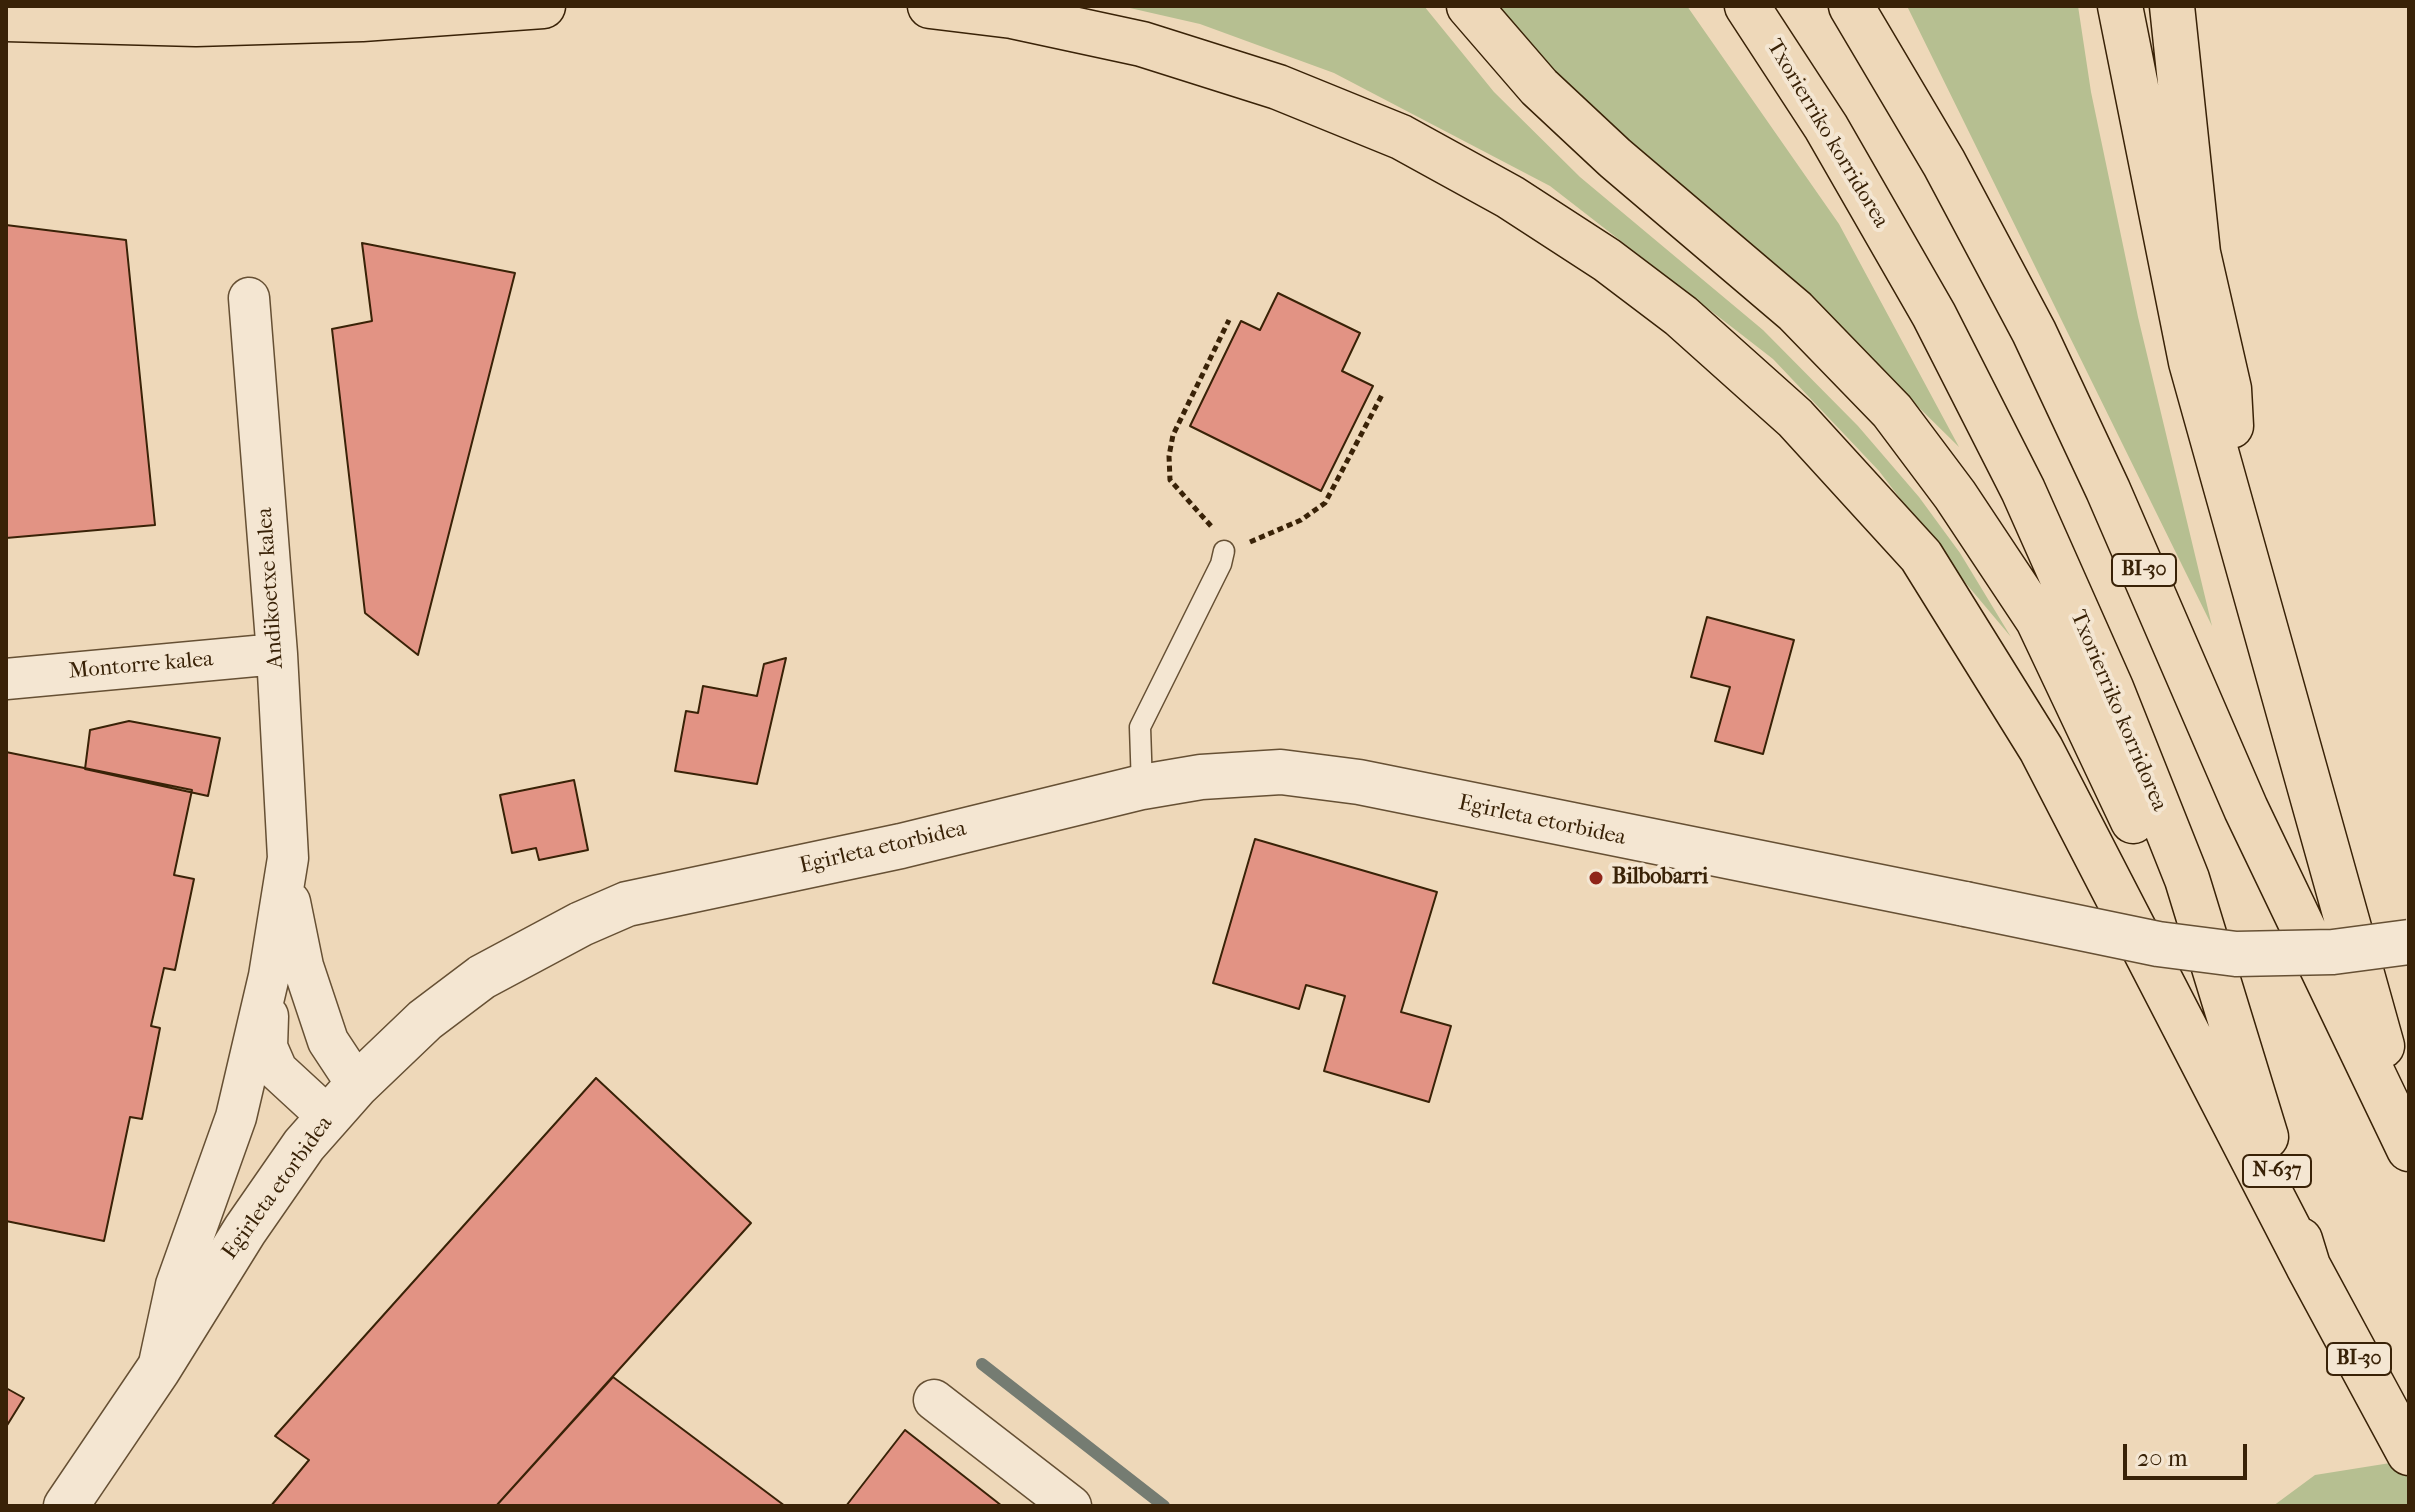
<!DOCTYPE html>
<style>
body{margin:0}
#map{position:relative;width:2415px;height:1512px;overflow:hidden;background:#eed8b9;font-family:"IM FELL French Canon",serif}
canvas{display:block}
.frame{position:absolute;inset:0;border:8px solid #392207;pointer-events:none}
.scale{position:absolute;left:2123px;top:1444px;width:124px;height:36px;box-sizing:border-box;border:4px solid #392207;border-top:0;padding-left:10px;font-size:24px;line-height:28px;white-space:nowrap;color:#392207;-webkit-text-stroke:6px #f4e6d2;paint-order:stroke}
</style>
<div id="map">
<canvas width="2415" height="1512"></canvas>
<div class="frame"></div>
<div class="scale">20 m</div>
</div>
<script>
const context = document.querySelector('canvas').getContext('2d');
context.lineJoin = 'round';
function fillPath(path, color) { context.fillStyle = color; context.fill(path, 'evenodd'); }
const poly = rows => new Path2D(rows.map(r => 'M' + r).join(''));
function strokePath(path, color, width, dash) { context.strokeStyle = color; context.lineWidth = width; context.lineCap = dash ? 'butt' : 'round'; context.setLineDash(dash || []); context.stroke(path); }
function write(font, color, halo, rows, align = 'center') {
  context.font = font + ' "IM FELL French Canon",serif'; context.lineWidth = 8; context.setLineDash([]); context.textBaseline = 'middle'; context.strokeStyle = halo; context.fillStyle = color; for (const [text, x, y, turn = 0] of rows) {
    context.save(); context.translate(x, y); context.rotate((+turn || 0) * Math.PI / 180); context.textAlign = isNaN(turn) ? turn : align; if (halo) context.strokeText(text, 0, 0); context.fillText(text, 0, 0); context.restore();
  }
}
fillPath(poly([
 [1121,6,1424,6,1494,92,1580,177,1763,330,1858,426,1919,497,1960,553,2011,637,1958,574,1879,471,1773,359,1550,186,1334,73,1200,24],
 [1495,6,1687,6,1839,224,1959,447,1833,323,1567,88],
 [1907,6,2078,6,2091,92,2138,317,2212,626],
 [2409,1460,2409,1506,2273,1506,2315,1475]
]), '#b6bf91');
strokePath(poly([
 [982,1364,1164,1506]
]), '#757c72', 12);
const building = poly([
 [6,225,126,240,155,525,6,538,6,225],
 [362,243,515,273,418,655,365,613,332,329,372,321,362,243],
 [1278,293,1360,333,1342,371,1373,386,1321,491,1190,426,1241,321,1260,330,1278,293],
 [1707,617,1794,640,1763,754,1715,741,1730,687,1691,677,1707,617],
 [786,658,757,784,675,771,686,711,698,713,703,686,757,696,764,664,786,658],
 [129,721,220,738,208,796,85,769,90,730,129,721],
 [6,752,192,790,174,875,194,879,175,970,164,968,151,1026,160,1028,142,1119,130,1117,104,1241,6,1221,6,752],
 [574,780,588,850,539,860,536,848,512,853,500,795,574,780],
 [1255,839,1437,892,1401,1012,1451,1026,1429,1102,1324,1071,1345,996,1306,985,1299,1009,1213,983,1255,839],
 [596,1078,751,1223,496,1506,271,1506,309,1460,275,1436,596,1078],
 [613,1377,785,1506,496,1506,613,1377],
 [6,1388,24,1398,6,1427,6,1388],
 [905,1430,1002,1506,846,1506,905,1430]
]);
fillPath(building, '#e29384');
strokePath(building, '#392207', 2);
const service = poly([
 [1142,787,1140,727,1221,564,1224,551]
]);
const minor = poly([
 [6,679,277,654],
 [290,902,303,966,328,1041,357,1085],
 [268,1016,267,1047,277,1070,328,1117],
 [160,1359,176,1285,236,1117,269,976,288,858,277,654,249,298],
 [934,1400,1071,1506]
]);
const tertiary = poly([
 [66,1506,158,1370,245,1230,304,1145,357,1085,425,1020,482,977,581,924,627,904,901,846,1142,787,1201,777,1281,772,1359,782,1965,904]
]);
const motorway = poly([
 [930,6,1012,16,1142,44,1278,87,1401,137,1510,197,1607,260,1681,316,1795,418,1921,556,2041,749,2308,1266],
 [1469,6,1539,87,1615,158,1795,311,1892,411,1955,495,2038,620,2133,821],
 [1747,6,1826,127,1934,315,2023,490,2111,688,2187,879,2266,1137],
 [1851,6,1944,163,2034,332,2108,490,2246,809,2409,1149],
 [2120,6,2191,362,2382,1046],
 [2172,6,2198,253,2229,389,2231,426],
 [6,19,196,24,362,19,543,6],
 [2300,1240,2308,1266,2409,1453]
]);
strokePath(service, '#665034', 23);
strokePath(minor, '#665034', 43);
strokePath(tertiary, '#665034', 47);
strokePath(motorway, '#392207', 47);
strokePath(poly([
 [1211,526,1170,480,1169,456,1173,435,1229,320],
 [1250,542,1301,520,1325,503,1383,393]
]), '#392207', 5, [6, 4]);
strokePath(service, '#f4e6d2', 20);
strokePath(minor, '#f4e6d2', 40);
strokePath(tertiary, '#f4e6d2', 44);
strokePath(motorway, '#eed8b9', 44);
const tertiaryBridge = poly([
 [1965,904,2158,944,2236,954,2333,952,2409,942]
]);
strokePath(tertiaryBridge, '#665034', 47, []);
strokePath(tertiaryBridge, '#f4e6d2', 44);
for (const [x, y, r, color] of [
 [1596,878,8,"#8f2418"]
]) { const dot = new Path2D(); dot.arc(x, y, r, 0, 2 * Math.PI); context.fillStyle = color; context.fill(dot); strokePath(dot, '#f4e6d2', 3); }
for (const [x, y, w] of [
 [2144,570,64],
 [2277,1171,68],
 [2359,1359,64]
]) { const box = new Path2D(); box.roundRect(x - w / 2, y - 16, w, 32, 6); context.fillStyle = '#f4e6d2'; context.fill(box); strokePath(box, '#392207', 2); }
write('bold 20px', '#392207', null, [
 ["BI-30",2144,570],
 ["N-637",2277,1171],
 ["BI-30",2359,1359]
]);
write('22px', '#392207', '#f4e6d2', [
 ["Txorierriko korridorea",1827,134,59],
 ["Andikoetxe kalea",271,588,-94],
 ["Montorre kalea",141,666,-5],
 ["Txorierriko korridorea",2118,711,67],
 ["Egirleta etorbidea",1542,821,12],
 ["Egirleta etorbidea",883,848,-13],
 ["Egirleta etorbidea",278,1188,-54]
]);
write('bold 22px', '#392207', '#f4e6d2', [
 ["Bilbobarri",1612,878]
], 'left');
</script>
